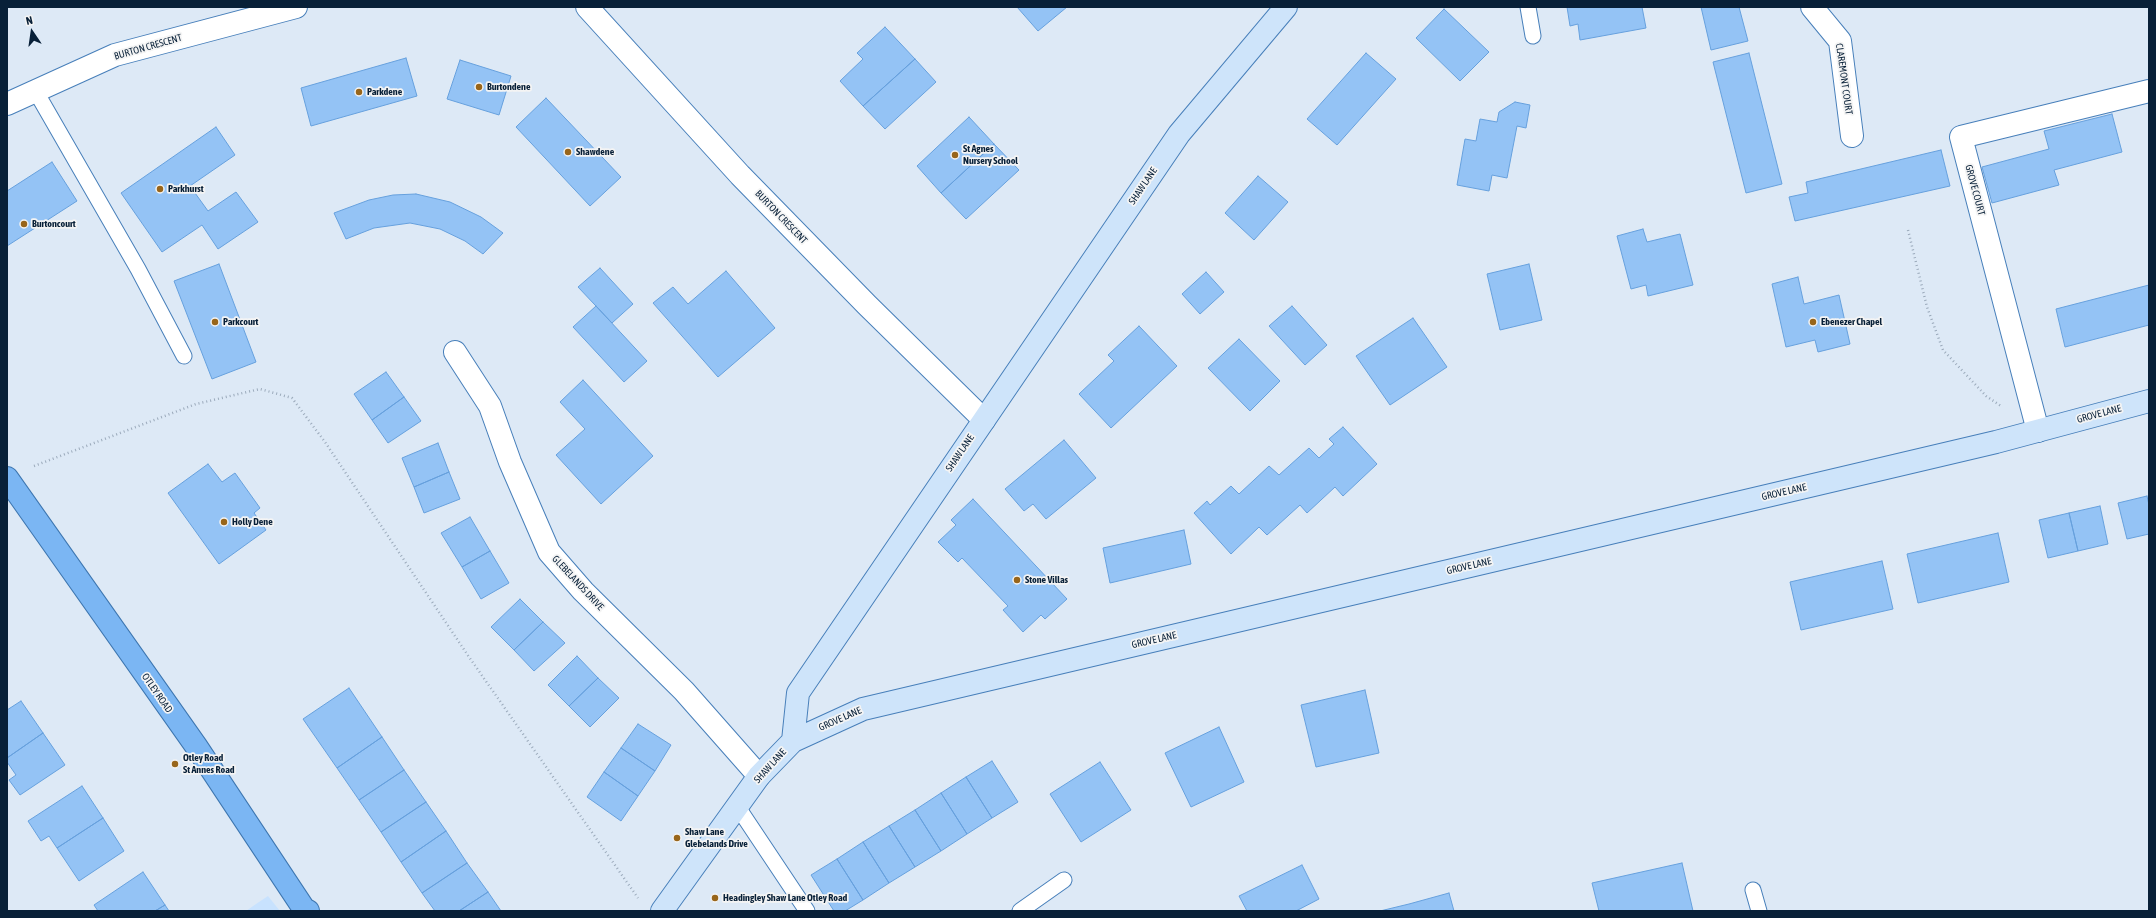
<!DOCTYPE html>
<style>
body{margin:0}
#map{position:relative;width:2156px;height:918px;overflow:hidden;background:#dde9f6;font-family:"Asap Condensed",sans-serif}
canvas{display:block}
.frame{position:absolute;inset:0;border:8px solid #082038;pointer-events:none}
.north{position:absolute;left:12px;top:12px;width:40px;height:40px;-webkit-text-stroke:3px #f4f4f4;paint-order:stroke;rotate:347deg;font-size:11px;font-weight:700;line-height:16px;text-align:center;color:#082038}
.north::after{content:'';display:block;margin:auto;width:14px;height:18px;background:#082038;clip-path:polygon(50% 0,100% 100%,50% 72%,0 100%)}
</style>
<div id="map">
<canvas width="2156" height="918"></canvas>
<div class="frame"></div>
<div class="north">N</div>
</div>
<script>
const context = document.querySelector('canvas').getContext('2d');
context.lineJoin = 'round';
function fillPath(path, color) { context.fillStyle = color; context.fill(path, 'evenodd'); }
const poly = rows => new Path2D(rows.map(r => 'M' + r).join(''));
function strokePath(path, color, width, dash) { context.strokeStyle = color; context.lineWidth = width; context.lineCap = dash ? 'butt' : 'round'; context.setLineDash(dash || []); context.stroke(path); }
function write(font, color, halo, rows, align = 'center') {
  context.font = font + ' "Asap Condensed",sans-serif'; context.lineWidth = 3.5; context.setLineDash([]); context.textBaseline = 'middle'; context.strokeStyle = halo; context.fillStyle = color; for (const [text, x, y, turn = 0] of rows) {
    context.save(); context.translate(x, y); context.rotate((+turn || 0) * Math.PI / 180); context.textAlign = isNaN(turn) ? turn : align; if (halo) context.strokeText(text, 0, 0); context.fillText(text, 0, 0); context.restore();
  }
}
fillPath(poly([
 [268,896,280,911,246,911,256,904]
]), '#c8e2fe');
const building = poly([
 [1017,7,1067,7,1038,31,1017,7],
 [1567,7,1642,7,1646,28,1580,40,1578,24,1570,26,1567,7],
 [1701,7,1739,7,1748,41,1711,50,1701,7],
 [1444,9,1489,52,1460,81,1416,38,1444,9],
 [885,27,915,59,863,106,840,81,863,59,857,53,885,27],
 [1366,53,1396,79,1337,145,1307,119,1366,53],
 [1749,53,1782,184,1746,193,1713,62,1749,53],
 [406,58,417,96,311,126,301,88,406,58],
 [915,59,936,82,885,129,863,106,915,59],
 [460,60,511,76,499,115,447,99,460,60],
 [546,98,621,177,590,206,516,127,546,98],
 [1515,102,1530,105,1526,128,1517,126,1507,178,1492,175,1489,191,1457,185,1465,139,1476,141,1480,119,1497,122,1499,112,1515,102],
 [2112,114,2122,152,2054,170,2059,185,1992,203,1982,167,2049,149,2044,131,2112,114],
 [969,117,994,144,941,193,917,166,969,117],
 [216,127,235,155,190,186,208,211,236,192,258,222,218,249,202,225,162,252,121,193,216,127],
 [994,144,1019,170,966,219,941,193,994,144],
 [1941,150,1950,186,1795,221,1789,197,1808,193,1806,182,1941,150],
 [52,162,77,201,7,246,7,191,52,162],
 [1258,176,1288,202,1254,240,1225,213,1258,176],
 [416,194,450,202,481,217,503,233,483,254,465,241,440,229,410,223,374,228,346,239,334,213,369,200,393,195,416,194],
 [1643,229,1647,242,1680,234,1693,285,1648,296,1646,285,1631,289,1617,236,1643,229],
 [219,264,256,362,212,379,174,281,219,264],
 [1529,264,1542,320,1500,330,1487,274,1529,264],
 [600,268,633,304,612,323,578,287,600,268],
 [726,271,775,328,718,377,653,303,673,287,688,304,726,271],
 [1206,272,1224,292,1200,314,1182,294,1206,272],
 [1798,277,1804,304,1839,295,1850,344,1818,352,1815,340,1786,347,1772,284,1798,277],
 [2149,285,2149,325,2065,347,2056,309,2149,285],
 [596,306,647,361,624,382,573,327,596,306],
 [1292,306,1327,345,1305,365,1269,326,1292,306],
 [1413,318,1447,367,1390,405,1356,356,1413,318],
 [1139,326,1177,366,1111,428,1079,394,1114,361,1108,355,1139,326],
 [1239,339,1280,381,1250,411,1208,368,1239,339],
 [386,372,404,397,372,420,354,394,386,372],
 [583,380,653,456,601,504,556,455,585,429,560,402,583,380],
 [404,397,421,421,388,443,372,420,404,397],
 [1343,427,1377,464,1343,496,1335,487,1307,513,1300,505,1267,535,1259,527,1231,554,1194,513,1207,501,1210,505,1231,486,1239,494,1269,466,1279,475,1309,448,1319,458,1334,444,1329,439,1343,427],
 [1064,440,1096,478,1046,519,1033,504,1024,511,1005,489,1064,440],
 [438,443,449,472,414,487,402,458,438,443],
 [208,464,222,482,235,473,260,508,254,513,266,530,219,564,168,493,208,464],
 [449,472,460,499,424,513,414,487,449,472],
 [2147,496,2149,505,2149,534,2127,539,2118,503,2147,496],
 [973,499,1067,599,1045,619,1041,615,1023,632,1003,610,1008,606,962,558,958,562,938,542,956,525,951,520,973,499],
 [2100,506,2108,544,2078,551,2069,513,2100,506],
 [2069,513,2078,551,2048,558,2039,520,2069,513],
 [470,517,490,551,462,567,441,533,470,517],
 [1184,530,1191,564,1110,583,1103,548,1184,530],
 [1998,533,2009,582,1918,603,1907,554,1998,533],
 [490,551,509,583,481,599,462,567,490,551],
 [1882,561,1893,609,1801,630,1790,582,1882,561],
 [520,599,543,622,514,650,491,627,520,599],
 [543,622,565,643,534,671,514,650,543,622],
 [577,656,598,678,569,706,548,685,577,656],
 [598,678,619,698,590,727,569,706,598,678],
 [349,688,382,737,337,768,303,719,349,688],
 [1365,690,1379,753,1316,767,1301,705,1365,690],
 [21,701,43,733,7,758,7,710,21,701],
 [638,724,671,745,655,771,621,748,638,724],
 [1219,727,1244,782,1191,807,1165,753,1219,727],
 [43,733,65,765,20,795,9,780,16,775,7,762,7,758,43,733],
 [382,737,404,770,359,800,337,768,382,737],
 [621,748,655,771,638,796,604,772,621,748],
 [992,761,1018,802,992,818,966,777,992,761],
 [1100,762,1131,810,1081,842,1050,794,1100,762],
 [404,770,426,802,381,832,359,800,404,770],
 [604,772,638,796,621,821,587,797,604,772],
 [966,777,992,818,967,834,941,793,966,777],
 [82,786,103,818,57,848,49,836,41,841,28,821,82,786],
 [941,793,967,834,941,851,915,810,941,793],
 [426,802,446,831,401,862,381,832,426,802],
 [915,810,941,851,915,867,889,826,915,810],
 [103,818,124,851,79,881,57,848,103,818],
 [889,826,915,867,889,883,863,842,889,826],
 [446,831,467,863,422,893,401,862,446,831],
 [863,842,889,883,863,900,837,859,863,842],
 [837,859,863,900,845,911,834,911,811,875,837,859],
 [467,863,488,892,459,911,435,911,422,893,467,863],
 [1682,863,1693,911,1599,911,1592,883,1682,863],
 [1302,865,1319,899,1296,911,1247,911,1239,896,1302,865],
 [143,872,165,905,155,911,98,911,94,905,143,872],
 [488,892,501,911,459,911,488,892],
 [1449,893,1454,911,1380,911,1409,904,1449,893],
 [165,905,169,911,155,911,165,905]
]);
fillPath(building, '#94c3f5');
strokePath(building, '#66a0dd', 1);
const service = poly([
 [1528,7,1533,36],
 [35,90,138,269,184,356],
 [737,806,807,911],
 [1753,890,1759,911],
 [1020,911,1064,880]
]);
const minor = poly([
 [587,7,740,175,867,305,984,420],
 [1812,7,1840,41,1852,136],
 [7,104,115,55,296,7],
 [455,352,490,406,510,462,549,552,583,591,684,691,759,776],
 [2038,431,1961,137,2149,91]
]);
const secondary = poly([
 [793,741,863,709,1996,442,2149,401],
 [662,911,759,776,793,741,798,693,1179,134,1286,7]
]);
const trunk = poly([
 [7,478,196,746,304,909,308,911]
]);
strokePath(service, '#477fba', 17);
strokePath(minor, '#477fba', 24);
strokePath(secondary, '#477fba', 24);
strokePath(trunk, '#3d76b0', 24);
strokePath(poly([
 [1908,230,1927,307,1943,350,1986,396,2001,406],
 [34,466,196,404,260,389,292,398,325,442,469,657,638,898]
]), '#9baabb', 2.5, [1, 3]);
strokePath(service, '#fff', 15);
strokePath(minor, '#fff', 22);
strokePath(secondary, '#cee4fa', 22);
strokePath(trunk, '#7bb6f3', 22);
for (const [x, y, r, color] of [
 [479,87,4,"#98651a"],
 [359,92,4,"#98651a"],
 [568,152,4,"#98651a"],
 [955,155,4,"#98651a"],
 [160,189,4,"#98651a"],
 [24,224,4,"#98651a"],
 [215,322,4,"#98651a"],
 [1813,322,4,"#98651a"],
 [224,522,4,"#98651a"],
 [1017,580,4,"#98651a"],
 [175,764,4,"#98651a"],
 [677,838,4,"#98651a"],
 [715,898,4,"#98651a"]
]) { const dot = new Path2D(); dot.arc(x, y, r, 0, 2 * Math.PI); context.fillStyle = color; context.fill(dot); strokePath(dot, '#f4f4f4', 1.5); }
write('10px', '#082038', '#f4f4f4', [
 ["BURTON CRESCENT",148,47,-16],
 ["CLAREMONT COURT",1844,79,82],
 ["SHAW LANE",1143,186,-56],
 ["GROVE COURT",1975,190,75],
 ["BURTON CRESCENT",781,217,46],
 ["GROVE LANE",2099,414,-15],
 ["SHAW LANE",960,453,-56],
 ["GROVE LANE",1784,492,-13],
 ["GROVE LANE",1469,566,-13],
 ["GLEBELANDS DRIVE",578,583,47],
 ["GROVE LANE",1154,640,-13],
 ["OTLEY ROAD",157,693,55],
 ["GROVE LANE",840,719,-24],
 ["SHAW LANE",770,766,-48]
]);
write('bold 10px', '#082038', '#f4f4f4', [
 ["Burtondene",487,87],
 ["Parkdene",367,92],
 ["St Agnes",963,149],
 ["Nursery School",963,161],
 ["Shawdene",576,152],
 ["Parkhurst",168,189],
 ["Burtoncourt",32,224],
 ["Parkcourt",223,322],
 ["Ebenezer Chapel",1821,322],
 ["Holly Dene",232,522],
 ["Stone Villas",1025,580],
 ["Otley Road",183,758],
 ["St Annes Road",183,770],
 ["Shaw Lane",685,832],
 ["Glebelands Drive",685,844],
 ["Headingley Shaw Lane Otley Road",723,898]
], 'left');
</script>
